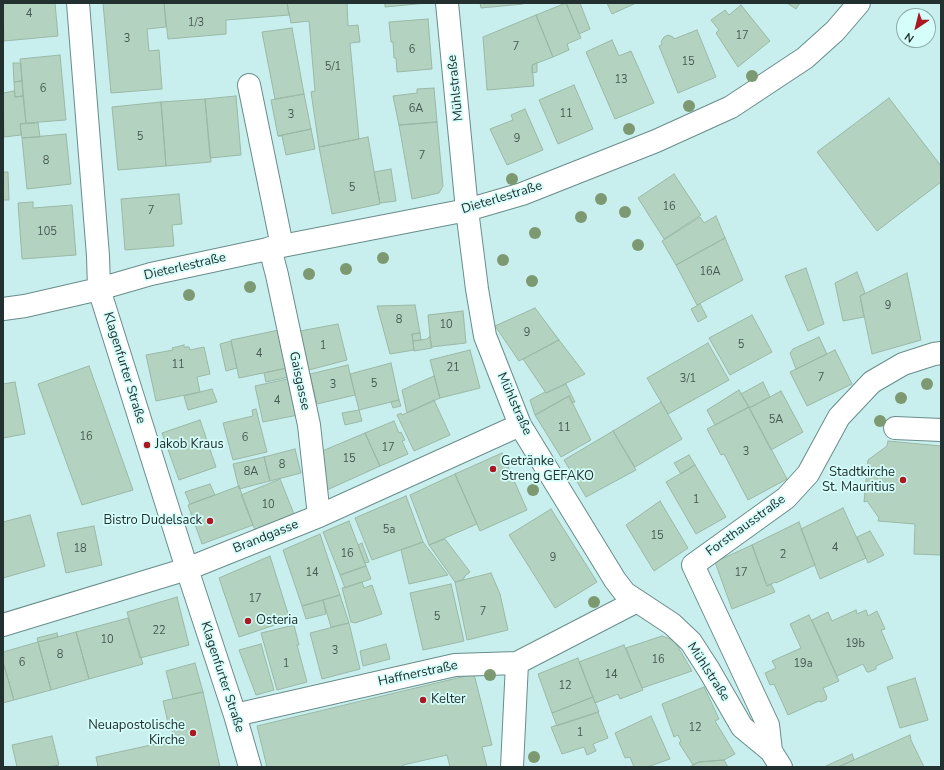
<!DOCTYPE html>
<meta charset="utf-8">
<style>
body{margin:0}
#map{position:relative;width:944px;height:770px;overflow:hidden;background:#c8efed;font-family:"Nunito Sans",sans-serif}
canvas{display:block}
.frame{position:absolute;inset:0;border:4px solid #223130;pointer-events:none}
.north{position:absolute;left:896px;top:8px;width:40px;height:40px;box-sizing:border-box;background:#d5fdfa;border:1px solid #8daba9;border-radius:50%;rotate:215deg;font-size:11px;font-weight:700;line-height:16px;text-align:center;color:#223130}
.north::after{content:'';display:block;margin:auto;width:14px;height:18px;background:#ac1821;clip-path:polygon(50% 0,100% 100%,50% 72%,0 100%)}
</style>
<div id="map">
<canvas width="944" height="770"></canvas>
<div class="frame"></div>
<div class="north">N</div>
</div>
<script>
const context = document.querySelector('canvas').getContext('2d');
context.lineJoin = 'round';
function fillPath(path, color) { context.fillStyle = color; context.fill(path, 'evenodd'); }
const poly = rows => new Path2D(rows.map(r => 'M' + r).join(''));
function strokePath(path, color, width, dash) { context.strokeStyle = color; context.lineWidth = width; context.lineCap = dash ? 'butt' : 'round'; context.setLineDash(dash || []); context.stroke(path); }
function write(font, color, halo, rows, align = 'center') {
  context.font = font + ' "Nunito Sans",sans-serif'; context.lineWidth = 3.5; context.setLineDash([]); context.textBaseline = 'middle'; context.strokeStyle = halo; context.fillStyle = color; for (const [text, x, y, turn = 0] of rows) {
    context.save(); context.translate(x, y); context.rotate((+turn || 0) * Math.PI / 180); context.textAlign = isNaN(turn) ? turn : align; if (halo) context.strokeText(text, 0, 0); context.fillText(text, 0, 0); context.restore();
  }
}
const building = poly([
 [3,3,55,3,58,36,4,41,3,3],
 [103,3,164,3,166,27,147,29,149,51,159,50,162,89,111,93,103,3],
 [164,3,287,3,289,15,226,20,226,34,168,39,164,3],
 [287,3,347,3,348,26,358,25,360,42,350,43,359,139,319,147,311,92,315,91,309,21,291,23,287,3],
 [385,3,427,3,385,7,385,3],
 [480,3,523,3,523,4,481,8,480,3],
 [566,3,580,3,590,29,579,34,566,3],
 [566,3,581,38,567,44,569,50,553,57,536,15,566,3],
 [607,3,636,3,612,14,607,3],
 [787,3,800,3,796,9,787,3],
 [741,5,770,41,738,67,716,33,719,30,711,20,725,10,729,15,741,5],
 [536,15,553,57,532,65,534,86,487,90,483,37,536,15],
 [428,19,432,69,397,72,396,58,394,58,393,42,391,42,389,22,428,19],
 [292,28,304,94,275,99,262,32,292,28],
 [697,30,716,77,678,93,659,46,662,44,661,42,664,37,668,35,673,37,674,39,697,30],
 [612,40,619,56,631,51,654,103,615,119,586,52,612,40],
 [60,55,66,120,26,123,20,59,60,55],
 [13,63,21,63,22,81,14,82,13,63],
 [537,63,537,72,532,73,532,65,537,63],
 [22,81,23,96,15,97,14,82,22,81],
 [574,85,593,129,558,144,539,100,574,85],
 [434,88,437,122,399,125,393,96,417,93,417,89,434,88],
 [14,91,15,97,23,96,26,123,20,124,21,135,4,137,3,93,14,91],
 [304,94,311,129,278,136,271,100,304,94],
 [236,96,241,155,210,158,205,99,236,96],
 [889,98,941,166,941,182,877,231,817,152,889,98],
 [205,99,211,162,166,166,161,102,205,99],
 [161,102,166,166,118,170,112,107,161,102],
 [525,109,543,150,507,165,490,129,513,120,511,115,525,109],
 [437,122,443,186,439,193,412,199,399,125,437,122],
 [38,123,40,137,22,138,20,124,38,123],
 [311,129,315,149,286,155,282,136,278,136,311,129],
 [66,134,71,184,27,189,22,138,66,134],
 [368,137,380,204,332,214,319,147,368,137],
 [391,169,396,201,380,203,374,172,391,169],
 [3,172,8,172,9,200,3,200,3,172],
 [674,174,701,215,664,239,638,198,674,174],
 [179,194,182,224,172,225,174,246,125,250,121,199,179,194],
 [33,202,33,208,72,205,76,255,22,259,18,203,33,202],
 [716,216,725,238,676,265,662,241,700,217,704,223,716,216],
 [725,238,743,280,697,305,676,265,725,238],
 [806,268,824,324,808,331,785,276,806,268],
 [857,272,865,293,860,296,864,317,843,321,835,283,857,272],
 [907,273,921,340,872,354,860,296,907,273],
 [700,304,707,317,698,322,691,309,700,304],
 [415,305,420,333,412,334,414,350,390,354,377,306,415,305],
 [535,308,559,340,519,361,495,326,535,308],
 [463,311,466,343,431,347,428,315,463,311],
 [752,315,772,352,730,375,709,338,752,315],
 [338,324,347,360,309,370,300,331,338,324],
 [279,330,287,368,239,378,231,340,279,330],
 [420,333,421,340,413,341,412,334,420,333],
 [430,336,432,348,414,351,413,341,427,339,430,336],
 [819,337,827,354,796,369,790,353,793,349,819,337],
 [559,340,585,374,546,393,523,359,559,340],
 [231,341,237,368,226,371,220,344,231,341],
 [708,343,729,380,668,414,647,378,708,343],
 [184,345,184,347,189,347,190,350,204,347,210,374,197,377,200,392,156,401,146,355,173,350,172,348,184,345],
 [470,350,480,388,440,398,430,360,470,350],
 [835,350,852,384,807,406,790,372,835,350],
 [391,363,399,400,359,410,350,374,391,363],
 [348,365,355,395,317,404,310,374,348,365],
 [89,366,133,490,82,505,38,384,89,366],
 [287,368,289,377,266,382,264,373,287,368],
 [434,376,440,398,407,413,402,390,434,376],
 [292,378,298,415,263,422,255,386,292,378],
 [15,382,25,434,3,438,3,384,15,382],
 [763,382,770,397,749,408,741,394,763,382],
 [566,384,575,402,572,403,569,396,535,415,530,400,545,392,546,393,566,384],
 [212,389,217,402,188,410,184,396,212,389],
 [739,390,749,407,715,425,707,410,739,390],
 [781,391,803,432,771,450,749,408,781,391],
 [569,396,591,440,561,457,535,415,569,396],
 [399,400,401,406,393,408,391,402,399,400],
 [434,400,450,435,414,451,397,415,401,413,402,415,434,400],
 [661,402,682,439,635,467,613,431,661,402],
 [749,407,787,479,748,500,724,454,721,455,707,429,749,407],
 [256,409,267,452,233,460,223,423,253,416,252,410,256,409],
 [359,410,362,421,345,425,342,413,359,410],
 [200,420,216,467,179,480,162,433,200,420],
 [394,421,399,433,401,432,405,440,402,441,408,454,380,466,365,433,394,421],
 [613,431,636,470,586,497,564,460,613,431],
 [365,433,380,466,327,490,320,452,365,433],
 [888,441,941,446,941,555,914,554,915,524,878,521,879,518,867,501,864,502,868,460,887,446,888,441],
 [295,449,301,473,270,481,264,457,295,449],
 [502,453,527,510,480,531,455,474,502,453],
 [689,455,695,465,681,474,674,463,689,455],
 [264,457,270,481,239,489,233,464,264,457],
 [695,465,726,517,696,534,666,482,695,465],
 [455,474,477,524,429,545,410,495,455,474],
 [280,479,294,514,255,530,241,495,280,479],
 [210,484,215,495,190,504,185,492,210,484],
 [239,486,253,525,202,544,188,505,239,486],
 [406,496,423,542,372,560,355,518,406,496],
 [660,501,688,548,654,571,626,525,660,501],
 [843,508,866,558,820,579,801,529,843,508],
 [551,509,597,582,555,608,509,535,551,509],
 [30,515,45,566,3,578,3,522,30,515],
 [349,521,366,566,340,575,323,532,349,521],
 [799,522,815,565,776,583,775,582,767,586,752,545,799,522],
 [94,526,102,565,66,573,57,533,94,526],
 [870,531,884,555,868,563,857,537,870,531],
 [320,534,340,595,302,606,283,550,320,534],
 [445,539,470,572,465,576,463,580,455,582,429,545,445,539],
 [423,542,448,575,409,584,401,550,423,542],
 [362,543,369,562,365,563,358,545,362,543],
 [752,545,767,586,771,584,775,592,732,609,715,562,752,545],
 [270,556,290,620,239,637,219,578,270,556],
 [366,566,371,579,345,588,340,575,366,566],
 [491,573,500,594,508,630,467,640,455,582,491,573],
 [362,582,364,588,372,585,382,614,355,623,351,622,342,588,362,582],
 [451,584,464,641,423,650,410,593,451,584],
 [340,595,349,623,331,627,323,600,340,595],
 [177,597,189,645,140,658,127,612,177,597],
 [323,600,326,614,306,619,302,606,323,600],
 [856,610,857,614,866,610,868,616,877,611,885,629,881,630,893,658,876,666,876,669,869,672,867,672,863,664,837,676,812,620,828,612,832,621,856,610],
 [809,615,839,681,823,688,827,697,826,700,821,702,819,701,788,715,774,684,770,685,765,673,776,668,772,661,801,648,790,624,809,615],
 [128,618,143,664,89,679,76,632,128,618],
 [349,623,360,669,322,679,310,633,349,623],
 [294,625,299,645,297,645,307,682,277,690,261,633,294,625],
 [76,632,89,679,51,690,38,642,76,632],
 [57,633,58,637,38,642,37,638,57,633],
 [662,636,674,640,692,671,642,688,626,648,662,636],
 [38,642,51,690,14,700,3,662,3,652,38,642],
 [261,644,274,690,256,695,239,650,261,644],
 [386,644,390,659,363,666,360,651,386,644],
 [624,645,643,690,620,699,618,694,595,703,579,662,624,645],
 [578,658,593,697,552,713,538,674,578,658],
 [3,662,14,700,3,703,3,662],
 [195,663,203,692,173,699,166,671,195,663],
 [474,674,492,745,482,747,487,767,450,767,447,755,403,765,403,767,267,767,257,726,474,674],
 [915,678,928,720,900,728,887,687,915,678],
 [704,687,719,719,715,721,735,754,724,760,699,762,693,765,679,743,681,741,678,735,674,737,662,704,704,687],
 [203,692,220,767,98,767,96,757,174,740,171,727,169,727,163,701,203,692],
 [593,697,599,712,557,726,552,713,593,697],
 [598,712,608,738,593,744,596,751,587,755,584,747,562,754,551,727,598,712],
 [651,716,670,759,647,767,634,767,630,757,625,758,615,733,651,716],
 [910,735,911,738,910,738,924,767,838,767,910,735],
 [52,736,59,765,49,767,17,767,12,745,52,736],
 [852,754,854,760,838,767,824,767,852,754],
 [724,760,728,767,689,767,699,762,724,760]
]);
fillPath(building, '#b4d2c0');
strokePath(building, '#9ab8a6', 1);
const minor = poly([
 [78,3,98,256,99,289,187,569,235,715,250,767],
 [447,3,467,210,477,289,485,336,520,425,615,580,625,593,672,624,691,642,709,670,742,727,771,751,781,767],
 [249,85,282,246],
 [270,248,277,275,309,425,319,516],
 [3,309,25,306,99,289,151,274,282,246,467,210,522,194,656,141,731,107,805,58,835,31,859,3],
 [895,428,941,430],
 [3,625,187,569,319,516,520,425],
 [235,715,455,665,517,663,637,601],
 [771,751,768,725,693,565,786,498,808,474,839,417,872,382,903,364,934,354,941,353],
 [512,767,517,663]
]);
strokePath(minor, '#688d8b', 24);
strokePath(minor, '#fff', 22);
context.fillStyle = '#7c9972';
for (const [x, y] of [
 [752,76],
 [689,106],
 [629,129],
 [512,179],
 [601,199],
 [625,212],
 [581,217],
 [535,233],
 [638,245],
 [383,258],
 [503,260],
 [346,269],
 [309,274],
 [532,281],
 [250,287],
 [189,295],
 [927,384],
 [901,398],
 [880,421],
 [533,490],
 [594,602],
 [490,675],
 [534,757]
]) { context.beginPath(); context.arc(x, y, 6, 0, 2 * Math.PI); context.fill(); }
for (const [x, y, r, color] of [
 [147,445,4,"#ac1821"],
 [493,469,4,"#ac1821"],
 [903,480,4,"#ac1821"],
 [210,521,4,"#ac1821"],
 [248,621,4,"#ac1821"],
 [423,700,4,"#ac1821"],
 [193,733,4,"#ac1821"]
]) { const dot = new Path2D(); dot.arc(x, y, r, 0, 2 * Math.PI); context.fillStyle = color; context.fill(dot); strokePath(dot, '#d5fdfa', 1.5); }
write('11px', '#465954', null, [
 ["4",29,14],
 ["1/3",196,23],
 ["17",742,36],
 ["3",127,39],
 ["7",516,47],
 ["6",412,50],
 ["15",688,62],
 ["5/1",333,67],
 ["13",621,80],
 ["6",43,89],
 ["6A",416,109],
 ["11",566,114],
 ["3",291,115],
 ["5",140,137],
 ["9",517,139],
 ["7",422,156],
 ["8",46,161],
 ["5",352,188],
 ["16",669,207],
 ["7",151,211],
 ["105",47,232],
 ["16A",710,272],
 ["9",888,306],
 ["8",399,320],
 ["10",446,325],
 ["9",527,333],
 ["5",741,345],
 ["1",323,346],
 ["4",259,354],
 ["11",178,365],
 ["21",453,368],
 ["7",821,378],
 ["3/1",688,379],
 ["5",374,384],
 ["3",333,385],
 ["4",277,401],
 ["5A",776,420],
 ["11",564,428],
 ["16",86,437],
 ["6",245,438],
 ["17",388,448],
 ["3",746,452],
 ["15",349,459],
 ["8",282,465],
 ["8A",251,472],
 ["1",696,500],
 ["10",268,505],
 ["5a",389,530],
 ["15",657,536],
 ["4",835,548],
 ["18",80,549],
 ["16",347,554],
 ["2",783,555],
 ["9",553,558],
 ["14",312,573],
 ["17",741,573],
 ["17",255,599],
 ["7",483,612],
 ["5",437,617],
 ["22",159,631],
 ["10",107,640],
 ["19b",855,644],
 ["3",335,651],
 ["8",60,655],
 ["16",658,660],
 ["6",22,663],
 ["1",286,664],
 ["19a",803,664],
 ["14",611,675],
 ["12",565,686],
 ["12",695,728],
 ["1",580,733]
]);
write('13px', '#223130', '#d5fdfa', [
 ["Mühlstraße",456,88,-96],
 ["Dieterlestraße",502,198,-17],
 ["Dieterlestraße",185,267,-13],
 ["Klagenfurter Straße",124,368,73],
 ["Gaisgasse",299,381,78],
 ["Mühlstraße",514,404,66],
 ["Forsthausstraße",746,526,-36],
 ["Brandgasse",266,537,-22],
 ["Mühlstraße",708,672,57],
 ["Haffnerstraße",418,674,-12],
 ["Klagenfurter Straße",222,677,72]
]);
write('13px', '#223130', '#d5fdfa', [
 ["Jakob Kraus",155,445],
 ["Getränke",501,462],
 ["Streng GEFAKO",501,477],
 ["Stadtkirche",895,473,"right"],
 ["St. Mauritius",895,488,"right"],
 ["Bistro Dudelsack",202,521,"right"],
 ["Osteria",256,621],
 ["Kelter",431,700],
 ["Neuapostolische",185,726,"right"],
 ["Kirche",185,741,"right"]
], 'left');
</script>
